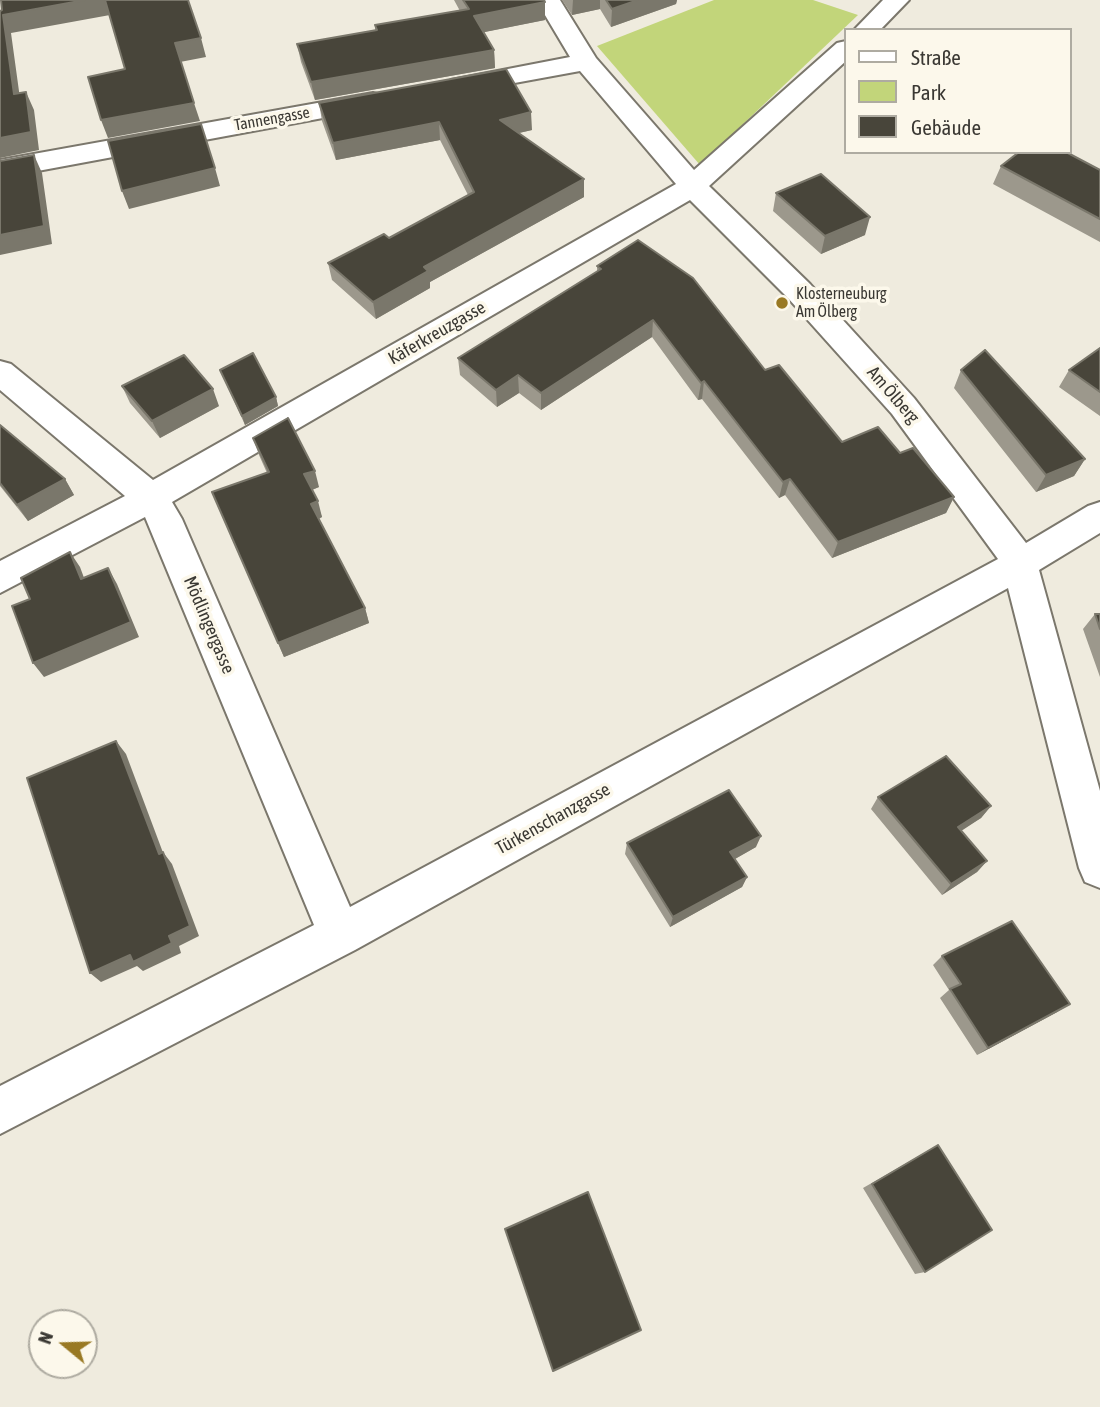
<!DOCTYPE html>
<meta charset="utf-8">
<style>
body{margin:0}
#map{position:relative;width:1100px;height:1407px;overflow:hidden;background:#efebde;font-family:"Asap Condensed",sans-serif}
canvas{display:block}
.legend{position:absolute;left:844px;top:28px;width:228px;height:126px;box-sizing:border-box;background:#fcf8eb;border:2px solid #aeaba1;margin:0;padding:9px 12px;list-style:none;font-size:21px;color:#3a3833}
.legend li{display:flex;align-items:center;gap:14px;height:35px}
.legend b{width:35px;border:2px solid #aeaba1}
.north{position:absolute;left:28px;top:1309px;width:70px;height:70px;box-sizing:border-box;background:#fcf8eb;border:2px solid #aeaba1;border-radius:50%;rotate:289deg;font-size:19px;font-weight:700;line-height:28px;text-align:center;color:#3a3833}
.north::after{content:'';display:block;margin:auto;width:24px;height:32px;background:#997923;clip-path:polygon(50% 0,100% 100%,50% 72%,0 100%)}
</style>
<div id="map">
<canvas width="1100" height="1407"></canvas>
<ul class="legend">
<li><b style="height:9px;background:#fff"></b>Straße</li>
<li><b style="height:19px;background:#c2d57a"></b>Park</li>
<li><b style="height:19px;background:#48453a"></b>Gebäude</li>
</ul>
<div class="north">N</div>
</div>
<script>
const context = document.querySelector('canvas').getContext('2d');
context.lineJoin = 'round';
function fillPath(path, color) { context.fillStyle = color; context.fill(path, 'evenodd'); }
const poly = rows => new Path2D(rows.map(r => 'M' + r).join(''));
function strokePath(path, color, width, dash) { context.strokeStyle = color; context.lineWidth = width; context.lineCap = dash ? 'butt' : 'round'; context.setLineDash(dash || []); context.stroke(path); }
function write(font, color, halo, rows, align = 'center') {
  context.font = font + ' "Asap Condensed",sans-serif'; context.lineWidth = 7; context.setLineDash([]); context.textBaseline = 'middle'; context.strokeStyle = halo; context.fillStyle = color; for (const [text, x, y, turn = 0] of rows) {
    context.save(); context.translate(x, y); context.rotate((+turn || 0) * Math.PI / 180); context.textAlign = isNaN(turn) ? turn : align; if (halo) context.strokeText(text, 0, 0); context.fillText(text, 0, 0); context.restore();
  }
}
fillPath(poly([
 [714,0,813,0,858,15,700,165,597,46]
]), '#c2d57a');
const minor = poly([
 [536,0,560,0,596,58,694,170,837,43,846,41,846,61,709,186,810,284,914,398,1026,543,1088,506,1100,502,1100,533,1039,570,1100,791,1100,888,1085,882,1079,868,1008,588,355,950,0,1134,0,1086,314,925,145,517,0,593,0,561,125,496,0,390,0,361,11,364,153,480,676,184,580,71,460,93,451,90,447,85,451,80,570,57,536,0],
 [690,200,788,298,892,414,998,559,350,907,182,519,172,502,690,200],
 [883,0,909,0,880,30,854,30,883,0],
 [373,93,382,95,386,101,382,107,0,178,0,160,373,93]
]);
strokePath(minor, '#7b776c', 4);
fillPath(minor, '#fff');
fillPath(poly([
 [454,0,544,0,545,20,484,32,494,50,495,68,315,100,301,62,297,44,375,30,375,25,460,11],
 [562,0,677,0,676,4,611,27,600,9,572,15],
 [319,103,532,130,519,133,584,179,584,197,430,282,430,288,376,319,332,280,328,263,389,238,468,195,440,140,336,160,322,121],
 [1001,166,1100,170,1100,242,993,184],
 [776,193,865,235,821,254,773,211],
 [597,266,765,370,842,442,900,453,954,497,946,513,832,558,785,495,779,498,702,399,698,400,652,337,541,410,519,393,497,407,460,375,458,358,597,272],
 [1100,348,1100,416,1059,387,1069,370],
 [220,370,276,397,278,406,245,425],
 [961,370,1085,459,1074,476,1036,492,954,388],
 [122,386,219,406,160,438,130,403],
 [0,425,65,479,74,495,28,521,0,486],
 [253,438,319,487,312,490,322,517,319,519,365,608,369,623,284,657,212,492,267,473,259,455],
 [1095,614,1100,614,1100,677,1083,629],
 [878,797,991,806,981,818,961,830,987,861,977,872,942,895,871,809],
 [627,843,756,847,735,859,747,877,742,887,670,927,625,854],
 [942,956,1057,1012,977,1055,940,998,949,990,933,965],
 [938,1145,925,1272,915,1274,863,1188]
]), '#9c988c');
fillPath(poly([
 [85,0,105,0,110,15,11,33,22,113,14,94,3,15],
 [573,0,600,0,600,9,572,15],
 [638,0,677,0,676,4,611,27,612,9],
 [545,2,545,20,475,34,474,16],
 [201,38,206,57,180,62,175,43],
 [494,50,495,68,315,100,311,82],
 [26,92,34,110,39,150,0,158,0,138],
 [194,103,200,121,108,138,101,120],
 [531,112,532,130,501,137,500,120],
 [439,122,440,140,336,160,333,143],
 [34,155,42,173,52,244,0,255,0,235],
 [215,168,220,186,129,209,122,191],
 [584,179,584,197,430,282,430,288,376,319,373,302,424,267],
 [870,217,865,235,821,254,825,236],
 [653,320,652,337,541,410,541,393],
 [518,375,519,393,497,407,496,390],
 [704,381,702,399,698,400,701,383],
 [213,389,219,406,160,438,152,421],
 [276,397,278,406,245,425,242,416],
 [1085,459,1074,476,1036,492,1046,475],
 [315,471,319,487,309,491,304,474],
 [65,479,74,495,28,521,17,505],
 [790,479,785,495,779,498,783,482],
 [954,497,946,513,832,558,838,542],
 [318,501,322,517,315,520,311,504],
 [70,552,80,567,90,594,81,579],
 [108,568,117,584,139,637,44,677,33,663],
 [365,608,369,623,284,657,278,643],
 [116,741,126,754,168,866,159,854],
 [991,806,981,818,949,839,958,827],
 [761,836,756,847,726,864,730,852],
 [163,852,172,864,199,936,179,946,181,953,143,971,137,966,101,982,90,973,169,936],
 [987,861,977,872,942,895,951,884],
 [747,877,742,887,670,927,673,917],
 [1070,1004,1057,1012,977,1055,988,1048]
]), '#7a776b');
const building = poly([
 [1,0,85,0,3,15,14,94,26,92,31,132,0,138,0,11,2,10,1,0],
 [105,0,188,0,201,38,175,43,194,103,101,120,88,77,125,69,105,0],
 [463,0,544,0,545,2,474,16,494,50,311,82,297,44,377,30,375,25,469,9,463,0],
 [606,0,638,0,612,9,606,0],
 [506,69,531,112,500,120,584,179,424,267,428,271,373,302,328,263,384,234,389,238,474,192,439,122,333,143,319,103,506,69],
 [201,124,215,168,122,191,108,141,201,124],
 [1019,152,1066,152,1100,170,1100,219,1001,166,1019,152],
 [34,155,44,226,0,235,0,161,34,155],
 [821,174,870,217,825,236,776,193,821,174],
 [638,240,693,278,765,370,779,365,842,442,878,427,900,453,913,448,954,497,838,542,790,479,783,482,704,381,701,383,653,320,541,393,518,375,496,390,458,358,601,269,597,266,638,240],
 [1100,348,1100,392,1069,370,1100,348],
 [985,350,1085,459,1046,475,961,370,985,350],
 [253,353,276,397,242,416,220,370,253,353],
 [184,355,213,389,152,421,122,386,184,355],
 [288,418,315,471,304,474,318,501,311,504,365,608,278,643,212,492,269,472,253,438,288,418],
 [0,425,65,479,17,505,0,483,0,425],
 [70,552,81,579,108,568,131,622,33,663,12,606,30,599,21,578,70,552],
 [1095,614,1100,614,1100,629,1095,614],
 [116,741,159,854,163,852,190,926,169,936,172,943,133,962,130,955,90,973,27,778,116,741],
 [946,756,991,806,958,827,987,861,951,884,878,797,946,756],
 [729,790,761,836,730,852,747,877,673,917,627,843,729,790],
 [1012,921,1070,1004,988,1048,950,989,961,984,942,956,1012,921],
 [938,1145,992,1230,925,1272,872,1184,938,1145],
 [588,1192,641,1330,553,1371,505,1229,588,1192]
]);
fillPath(building, '#48453a');
strokePath(building, '#7a776b', 2);
for (const [x, y, r, color] of [
 [782,303,7,"#997923"]
]) { const dot = new Path2D(); dot.arc(x, y, r, 0, 2 * Math.PI); context.fillStyle = color; context.fill(dot); strokePath(dot, '#fcf8eb', 2.5); }
write('16px', '#3a3833', '#fcf8eb', [
 ["Tannengasse",272,119,-10]
]);
write('16px', '#3a3833', '#fcf8eb', [
 ["Klosterneuburg",796,294],
 ["Am Ölberg",796,312]
], 'left');
write('18px', '#3a3833', '#fcf8eb', [
 ["Käferkreuzgasse",437,333,-30],
 ["Am Ölberg",893,395,49],
 ["Mödlingergasse",209,625,67],
 ["Türkenschanzgasse",553,819,-29]
]);
</script>
